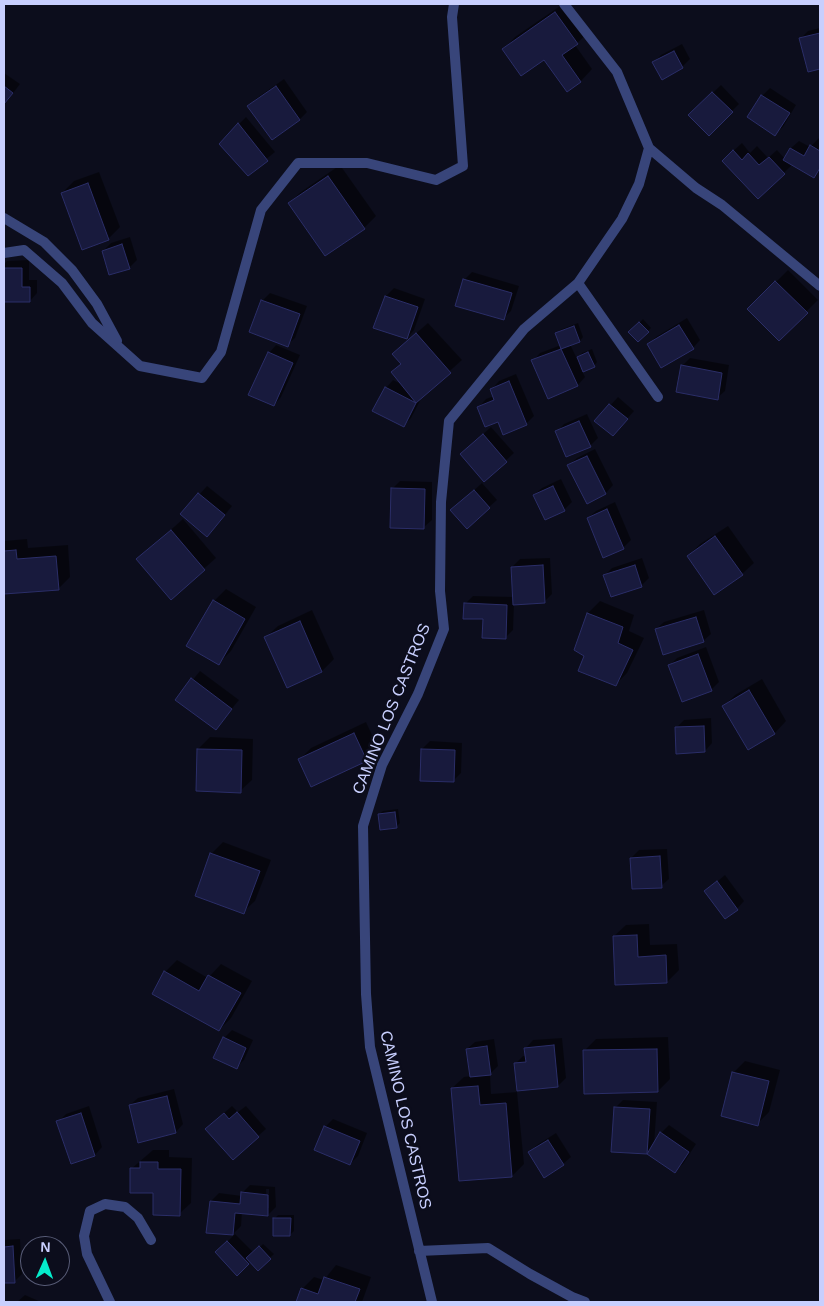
<!DOCTYPE html>
<style>
body{margin:0}
#map{position:relative;width:824px;height:1306px;overflow:hidden;background:#0c0d1c;font-family:Helvetica,sans-serif}
canvas{display:block}
.frame{position:absolute;inset:0;border:5px solid #c8cffe;pointer-events:none}
.north{position:absolute;left:20px;top:1236px;width:50px;height:50px;box-sizing:border-box;background:#0c0d1c;border:1px solid #575b76;border-radius:50%;rotate:2deg;font-size:14px;font-weight:700;line-height:20px;text-align:center;color:#c8cffe}
.north::after{content:'';display:block;margin:auto;width:18px;height:22px;background:#05eccb;clip-path:polygon(50% 0,100% 100%,50% 72%,0 100%)}
</style>
<div id="map">
<canvas width="824" height="1306"></canvas>
<div class="frame"></div>
<div class="north">N</div>
</div>
<script>
const context = document.querySelector('canvas').getContext('2d');
context.lineJoin = 'round';
function fillPath(path, color) { context.fillStyle = color; context.fill(path, 'evenodd'); }
const poly = rows => new Path2D(rows.map(r => 'M' + r).join(''));
function strokePath(path, color, width, dash) { context.strokeStyle = color; context.lineWidth = width; context.lineCap = dash ? 'butt' : 'round'; context.setLineDash(dash || []); context.stroke(path); }
function write(font, color, halo, rows, align = 'center') {
  context.font = font + ' Helvetica,sans-serif'; context.lineWidth = 4.5; context.setLineDash([]); context.textBaseline = 'middle'; context.strokeStyle = halo; context.fillStyle = color; for (const [text, x, y, turn = 0] of rows) {
    context.save(); context.translate(x, y); context.rotate((+turn || 0) * Math.PI / 180); context.textAlign = isNaN(turn) ? turn : align; if (halo) context.strokeText(text, 0, 0); context.fillText(text, 0, 0); context.restore();
  }
}
fillPath(poly([
 [563,4,589,32,575,45,592,69,581,81,567,90,544,59,504,49,515,37],
 [820,28,820,67,808,70,800,39,808,31],
 [682,44,690,59,682,67,662,78,654,62,661,55],
 [4,73,20,84,4,105],
 [284,79,307,112,300,119,272,139,249,106,257,98],
 [721,85,739,104,709,134,690,115],
 [770,88,796,105,783,127,775,134,748,117,762,96],
 [246,117,275,152,248,174,239,124],
 [819,138,820,170,814,177,793,164,758,198,731,153,742,143,750,153,757,146,768,158,777,150,785,159,791,148,799,141,810,147],
 [340,165,376,216,364,228,289,203,301,192],
 [99,172,120,227,108,239,62,193,74,181],
 [130,237,137,260,129,268,103,251,111,243],
 [29,260,29,280,37,280,37,293,30,301,4,301,4,264,7,261],
 [788,270,818,300,779,339,749,309],
 [472,272,519,286,511,311,503,319,464,280],
 [394,288,425,299,414,330,407,338,386,296],
 [270,293,307,306,295,338,287,345,262,301],
 [687,318,700,340,693,348,648,345,656,337],
 [643,319,651,328,638,341,630,332],
 [428,323,462,360,423,395,411,418,404,425,386,388,393,380,403,385,402,363,406,342],
 [578,323,583,337,580,341,570,344,577,359,582,353,592,349,597,362,594,366,582,371,585,377,578,385,533,361,540,353,561,345,557,334,560,330],
 [276,345,300,355,281,397,274,405,269,353],
 [690,358,729,365,725,391,717,398,682,366],
 [516,374,534,416,526,424,498,420,479,407,486,399,494,396,492,389,499,381],
 [618,397,634,411,620,427,596,421],
 [587,414,598,438,590,446,557,432,564,424],
 [491,427,514,453,485,480,470,446],
 [595,449,613,485,606,493,569,465,577,458],
 [561,479,572,502,564,510,534,495,542,488],
 [400,481,432,482,432,520,424,527,392,489],
 [482,483,497,500,489,507,460,503],
 [207,486,232,506,215,527,182,514],
 [615,502,631,540,623,548,588,518,596,511],
 [183,519,216,558,171,598,138,559],
 [728,526,754,563,742,574,688,556,700,544],
 [27,539,28,548,68,545,70,577,58,589,4,593,4,541],
 [550,558,552,594,544,602,514,604,513,630,505,638,484,618,465,604,473,596,514,597,512,567,520,559],
 [642,558,649,578,641,586,605,575,612,568],
 [226,589,256,607,231,651,219,663,214,601],
 [600,601,634,615,629,631,644,638,627,673,615,685,586,656,575,650,588,613],
 [312,610,334,659,322,671,288,686,266,637,278,626],
 [704,610,711,634,703,641,656,629,664,622],
 [706,647,719,682,711,690,670,665,677,658],
 [200,671,239,700,216,728,177,699],
 [762,679,786,721,775,733,748,748,723,707,735,695],
 [711,718,712,743,705,751,676,728,684,720],
 [366,722,378,748,366,760,299,760,311,748],
 [210,737,253,739,252,780,240,791,198,749],
 [430,741,462,743,461,773,453,781,422,749],
 [398,809,400,823,396,827,379,814,383,811],
 [223,842,271,860,255,901,243,912,211,854],
 [667,849,669,879,661,886,631,858,639,850],
 [725,875,744,901,737,909,706,891],
 [649,924,650,945,677,944,679,970,667,982,616,984,614,936,626,925],
 [177,960,208,978,221,964,252,981,231,1018,219,1030,165,972],
 [232,1030,253,1040,244,1060,236,1068,224,1038],
 [668,1037,670,1079,658,1091,584,1051,596,1039],
 [562,1038,566,1078,558,1086,515,1064,523,1056,526,1056,526,1048,533,1040],
 [494,1039,498,1066,490,1074,491,1094,517,1092,524,1164,512,1176,452,1088,464,1077,471,1076,467,1049,475,1042],
 [745,1061,780,1070,769,1112,757,1124,733,1073],
 [174,1089,183,1124,176,1132,130,1105,138,1098],
 [623,1100,657,1102,654,1145,661,1133,669,1125,696,1144,683,1164,675,1171,647,1153,615,1108],
 [89,1106,102,1147,95,1155,72,1163,58,1122,66,1114],
 [232,1106,238,1112,246,1106,266,1129,258,1136,215,1121],
 [333,1119,367,1133,358,1156,350,1164,325,1127],
 [556,1133,571,1157,563,1164,529,1153,537,1145],
 [153,1150,169,1150,169,1157,192,1158,191,1203,179,1214,131,1169],
 [250,1185,275,1187,276,1207,268,1215,242,1212,241,1226,234,1233,254,1253,263,1244,274,1254,258,1269,251,1261,237,1274,217,1252,235,1234,208,1231,211,1201,219,1193,242,1196,242,1193],
 [266,1189,269,1189,269,1208,267,1208],
 [278,1215,294,1215,294,1231,290,1235,275,1218],
 [20,1239,22,1274,14,1282,4,1282,4,1240],
 [336,1265,371,1277,362,1302,298,1302,302,1289,314,1277,324,1280],
 [25,1295,41,1302,17,1302]
]), '#0007');
const building = poly([
 [555,12,578,44,562,55,581,82,567,92,544,60,521,76,502,49,555,12],
 [820,33,820,69,808,72,799,38,820,33],
 [674,51,683,68,662,80,652,62,674,51],
 [4,86,13,93,4,104,4,86],
 [276,86,300,120,272,140,247,106,276,86],
 [712,92,733,112,709,136,688,115,712,92],
 [761,95,790,113,775,136,747,117,761,95],
 [238,123,268,161,248,176,219,144,238,123],
 [810,145,820,151,820,168,814,178,783,160,790,148,804,156,810,145],
 [733,150,742,160,748,153,759,165,769,157,785,174,758,199,722,161,733,150],
 [328,176,365,229,325,256,288,203,328,176],
 [88,183,109,240,82,250,61,193,88,183],
 [122,244,130,269,109,275,102,251,122,244],
 [4,268,22,268,22,287,30,287,30,302,4,302,4,268],
 [463,279,512,293,504,320,455,306,463,279],
 [775,281,808,313,779,341,747,309,775,281],
 [385,296,418,307,407,339,373,328,385,296],
 [261,300,300,314,288,347,249,332,261,300],
 [639,322,649,332,638,342,628,332,639,322],
 [679,325,694,349,661,368,647,344,679,325],
 [574,326,580,342,561,349,555,333,574,326],
 [416,333,451,373,416,403,391,372,401,364,392,354,416,333],
 [561,349,578,386,548,399,531,360,561,349],
 [268,352,293,363,274,406,248,395,268,352],
 [588,352,595,367,583,372,577,357,588,352],
 [681,365,722,373,718,400,676,392,681,365],
 [509,381,527,425,503,435,498,422,485,427,477,407,494,400,490,389,509,381],
 [385,387,416,403,404,427,372,411,385,387],
 [609,404,628,419,613,436,594,421,609,404],
 [579,421,591,447,566,457,555,431,579,421],
 [483,434,507,462,484,482,460,454,483,434],
 [587,456,606,494,587,504,567,465,587,456],
 [553,486,565,511,545,520,533,495,553,486],
 [391,488,425,489,424,529,390,528,391,488],
 [474,490,490,508,467,529,450,510,474,490],
 [198,493,225,515,207,537,180,514,198,493],
 [607,509,624,549,603,558,587,518,607,509],
 [171,530,205,570,171,600,136,559,171,530],
 [715,536,743,575,714,595,687,556,715,536],
 [16,550,17,559,56,556,59,590,4,594,4,551,16,550],
 [543,565,545,603,513,605,511,567,543,565],
 [635,565,642,587,611,597,603,575,635,565],
 [213,600,245,619,219,665,186,646,213,600],
 [464,603,507,605,506,639,482,638,483,619,463,619,464,603],
 [587,613,623,627,618,643,633,650,616,686,578,671,584,656,574,650,587,613],
 [696,617,704,642,663,655,655,629,696,617],
 [300,621,322,672,287,688,264,637,300,621],
 [698,654,712,691,682,702,668,665,698,654],
 [191,678,232,709,216,730,175,700,191,678],
 [749,690,775,734,748,750,722,706,749,690],
 [704,726,705,752,676,754,675,727,704,726],
 [354,733,367,761,311,787,298,759,354,733],
 [197,749,242,750,241,793,196,791,197,749],
 [421,749,455,750,454,782,420,781,421,749],
 [395,812,397,828,380,830,378,814,395,812],
 [210,853,260,871,244,914,195,896,210,853],
 [660,856,662,888,632,889,630,858,660,856],
 [717,881,738,910,725,919,704,891,717,881],
 [637,935,638,957,666,955,667,983,615,985,613,936,637,935],
 [164,971,199,991,208,975,241,993,219,1031,152,994,164,971],
 [223,1037,246,1048,237,1069,213,1058,223,1037],
 [554,1045,558,1087,517,1091,514,1063,526,1062,524,1048,554,1045],
 [487,1046,491,1075,470,1077,466,1049,487,1046],
 [657,1049,658,1092,584,1094,583,1050,657,1049],
 [732,1072,769,1081,758,1126,721,1116,732,1072],
 [478,1086,480,1105,506,1103,512,1177,459,1181,451,1088,478,1086],
 [167,1096,176,1133,138,1143,129,1105,167,1096],
 [614,1107,650,1109,647,1154,611,1152,614,1107],
 [237,1112,259,1137,233,1160,205,1129,224,1113,229,1119,237,1112],
 [81,1113,95,1156,71,1164,56,1121,81,1113],
 [324,1126,360,1141,350,1165,314,1150,324,1126],
 [660,1132,689,1152,675,1173,647,1154,660,1132],
 [548,1140,564,1165,544,1178,528,1152,548,1140],
 [140,1162,158,1162,158,1169,181,1169,180,1216,153,1215,153,1193,130,1193,130,1168,140,1168,140,1162],
 [241,1192,268,1195,268,1216,235,1213,233,1235,206,1233,210,1201,240,1204,241,1192],
 [273,1218,291,1218,290,1236,273,1236,273,1218],
 [227,1241,249,1264,237,1276,215,1252,227,1241],
 [13,1246,15,1283,4,1283,4,1247,13,1246],
 [259,1246,271,1259,258,1271,246,1258,259,1246],
 [324,1277,360,1289,355,1302,296,1302,301,1288,318,1294,324,1277]
]);
fillPath(building, '#181a3d');
strokePath(building, '#2b2e68', 1);
strokePath(poly([
 [649,148,696,188,722,205,820,286],
 [4,218,44,242,72,270,97,304,117,341],
 [4,253,24,250,62,283,92,323,140,366,202,378,221,352,261,210,298,163,367,163,436,180,463,166,452,17,454,4],
 [578,283,658,397],
 [419,1251,488,1248,530,1274,572,1297,585,1302],
 [110,1302,87,1254,84,1236,90,1211,105,1204,125,1207,138,1218,151,1240],
 [432,1302,370,1047,366,994,363,826,382,765,418,694,444,629,440,591,441,502,449,421,524,329,578,283,622,219,639,184,649,148,617,72,564,4]
]), '#38457a', 10);
write('16px', '#c8cffe', '#0c0d1c', [
 ["CAMINO LOS CASTROS",392,709,-68],
 ["CAMINO LOS CASTROS",405,1120,77]
]);
</script>
